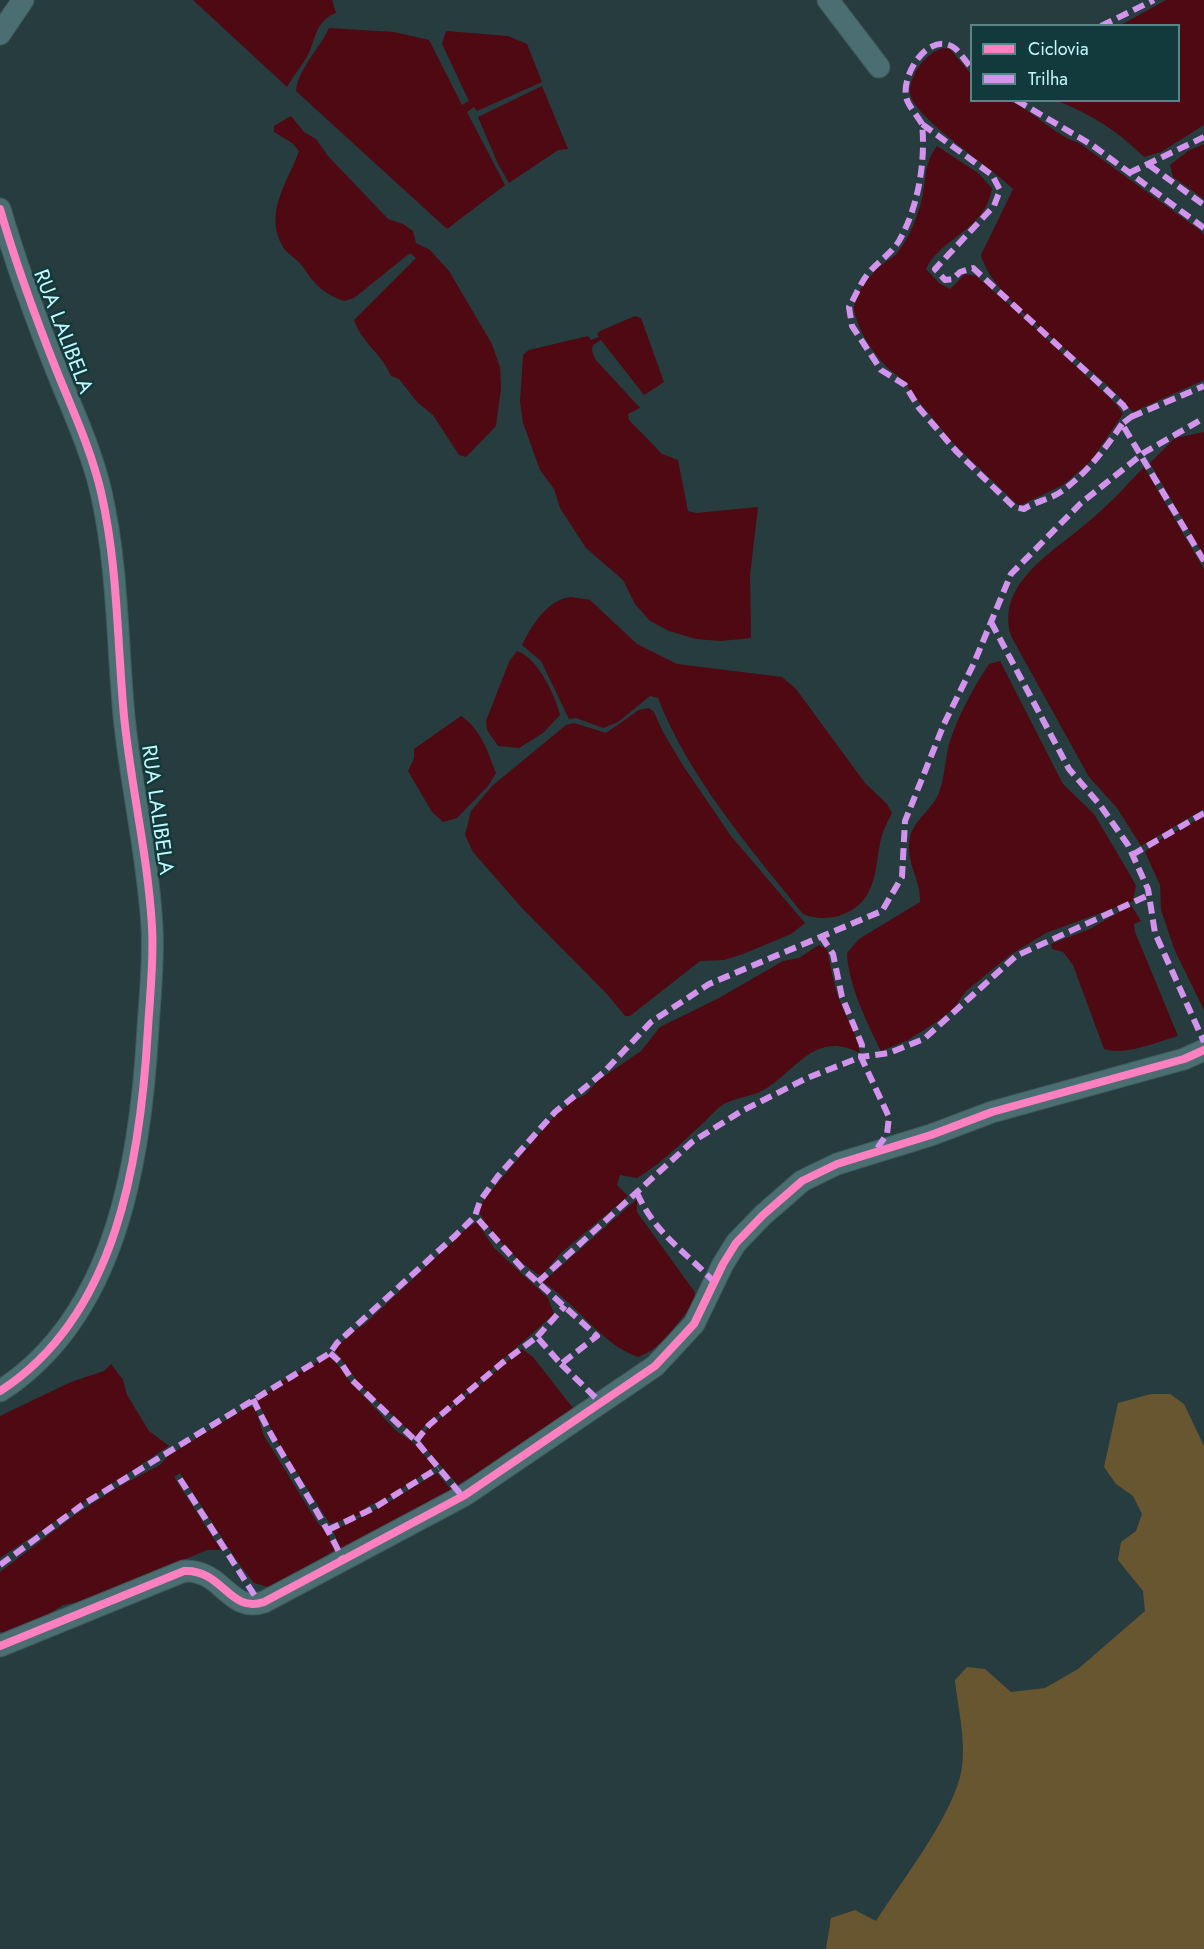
<!DOCTYPE html>
<html>
<head>
<meta charset="utf-8">
<style>
  body { margin:0 }
  #map { position:relative; width:1204px; height:1949px; overflow:hidden; background:#273c3e; font-family:Jost,sans-serif }
  canvas { display:block }
  .legend { position:absolute; left:970px; top:24px; width:210px; height:78px; box-sizing:border-box; background:#12393c; border:2px solid #598589; margin:0; padding:8px 10px; list-style:none; font-size:18px; color:#c3f8fc }
  .legend li { display:flex; align-items:center; gap:12px; height:30px }
  .legend b { width:30px; border:2px solid #598589 }
</style>
</head>
<body>
<div id="map">
<canvas width="1204" height="1949"></canvas>
<ul class="legend">
<li><b style="height:8px;background:#ff80c0"></b>Ciclovia</li>
<li><b style="height:8px;background:#d193ec"></b>Trilha</li>
</ul>
</div>
<script>
const context = document.querySelector('canvas').getContext('2d');
context.lineJoin = 'round';
function paint(path, color) { context.fillStyle = color; context.fill(path, 'evenodd'); }
function strokePath(path, color, width, dash) { context.strokeStyle = color; context.lineWidth = width; context.lineCap = dash ? 'butt' : 'round'; context.setLineDash(dash || []); context.stroke(path); }
function label(font, color, halo, rows, align = 'center') {
  context.font = font + ' Jost,sans-serif'; context.lineWidth = 5; context.setLineDash([]); context.textBaseline = 'middle'; context.strokeStyle = halo; context.fillStyle = color; for (const [text, x, y, turn = 0] of rows) {
    context.save(); context.translate(x, y); context.rotate((+turn || 0) * Math.PI / 180); context.textAlign = isNaN(turn) ? turn : align; if (halo) context.strokeText(text, 0, 0); context.fillText(text, 0, 0); context.restore();
  }
}
paint(new Path2D(`
  M1151 1394H1170L1184 1404 1204 1446V1949H826L831 1918 855 1910 876 1921C902 1880 947 1824 960 1777 968 1747 958 1710 955 1680L967 1667 985 1669 1011 1692 1045 1688 1078 1669 1145 1611 1143 1591 1118 1560 1121 1542 1136 1531 1142 1514 1133 1496 1116 1484 1104 1467 1118 1403Z`), '#675630');
paint(new Path2D(`
  M193 0H332L336 13C316 20 316 38 308 55 302 66 293 76 287 87Z
  M1166 0H1204V125L1161 152 1144 157C1118 131 1092 115 1058 101L1178 100V26L1121 25Z
  M329 28 394 32 429 40 462 105 469 101 442 44 446 31 508 36 527 44 542 82 477 111 474 107 467 112 505 185 447 229 296 91C298 69 320 48 329 28Z
  M943 48 950 49 971 74 972 100C982 100 995 98 1005 100 1030 106 1052 135 1079 143L1201 231 1204 235V380L1133 412C1098 366 995 307 981 255L1013 189C993 168 913 118 910 93 909 85 913 78 916 71 922 61 932 51 943 48Z
  M542 86 568 149 558 150 509 183 498 164 478 117Z
  M291 116 304 132 316 139 328 156 388 219 403 224 413 231 416 243 430 250 449 271 492 344 500 367 501 388 496 426 466 457 459 455 433 415 417 402 399 379 391 376C383 355 361 342 354 320L416 258 410 253 354 298 344 301C324 294 314 284 303 267 298 259 288 255 283 247 263 213 288 182 299 151L292 143 274 132V126Z
  M1204 144V199L1173 177 1170 165 1188 151Z
  M937 146 978 173 992 188C986 230 941 237 926 269L939 283 950 289 965 274 976 276 1027 320 1116 404 1123 414 1091 461 1063 485 1019 506 952 442 910 391C906 379 898 377 889 369 874 355 860 334 855 314 850 297 870 274 883 264 887 260 894 258 897 253 910 238 919 213 923 194 926 176 925 162 937 146Z
  M635 316 641 318 664 382 644 395 601 340 593 345 592 350 595 359 640 408 628 414 629 420 662 454 678 460 688 511 696 513 758 507 750 575 751 638 721 641 696 639 669 631 650 621 635 604 623 580 586 548 560 508 554 489 540 470 523 423 520 402 523 355 529 350 588 336 591 340 599 337 597 334 600 331Z
  M1204 432V556L1150 463 1175 438Z
  M1144 467 1204 569V809L1141 846 1117 808 1089 777 1011 636C995 583 1055 551 1088 522 1108 506 1126 486 1144 467Z
  M571 597 590 600 637 644 677 664 782 677 796 689 865 783 887 804 892 813C888 821 883 830 881 839 877 855 877 874 870 889 859 915 827 924 803 914 750 848 689 778 658 698L650 696 618 722 603 728 576 718 569 719 541 661 522 645C532 625 548 599 571 597Z
  M517 651C538 658 555 695 560 715L543 733 519 748 498 746 487 730 486 721 509 662Z
  M1000 661 1063 784 1094 814 1129 873 1136 886 1133 901 1046 933 1010 955 966 991 954 1008 938 1021 908 1040 881 1051C867 1023 848 984 847 953L859 939 920 902C921 882 909 867 909 848 908 824 927 815 937 797 945 783 945 754 951 738 960 712 974 687 989 664Z
  M649 708 654 712 663 732 684 767 731 836 805 923 791 934 743 954 724 960 700 961 630 1016H625L607 994 521 907 473 852 465 835 471 811 492 786 566 725 574 723 606 733 639 710Z
  M461 716C482 731 487 750 496 773L488 786 457 818 443 822 432 812 408 771 414 758V749Z
  M1204 816V1010L1175 951 1161 910 1160 885 1145 852 1154 843Z
  M1131 905 1141 921 1134 924 1135 932 1178 1036C1157 1042 1125 1056 1104 1049L1073 965 1063 952 1052 949 1051 944 1090 929Z
  M819 945 827 949C831 968 834 987 841 1004 848 1021 857 1034 860 1053 815 1030 798 1069 765 1089 752 1097 738 1097 726 1103 717 1107 709 1118 701 1125 680 1144 662 1163 637 1178L620 1175 617 1185 628 1196 561 1253 541 1276C521 1265 486 1230 478 1209L486 1197 555 1115 575 1099 585 1095 600 1079 641 1051 660 1027 719 998 783 961 799 958Z
  M637 1199V1212L694 1291 697 1301C676 1321 667 1346 638 1357 601 1344 577 1304 543 1282Z
  M477 1222 494 1248 548 1298 554 1314 445 1411 426 1424 416 1437 362 1387 334 1350 352 1332 365 1324 467 1228Z
  M522 1349 533 1357 576 1412 458 1485 426 1449 420 1438 428 1428Z
  M330 1355 349 1380 395 1430 415 1444 434 1467 388 1498 368 1506 359 1515 330 1524 277 1441 257 1400 281 1382Z
  M111 1364 123 1380 127 1395 149 1431 169 1446 0 1558V1416L71 1382 104 1371Z
  M247 1407H255L264 1436 317 1522 328 1534 335 1550 284 1582 268 1587 254 1583 237 1561 180 1473 174 1477 221 1550H207L88 1600 63 1605 33 1624 6 1635 0 1632V1572L76 1514 118 1487 160 1465 168 1456Z
  M437 1473 451 1490 342 1551 333 1531 384 1505Z`), '#4e0912');
const street = new Path2D(`
  M828 0 879 67
  M0 34 23 0
  M0 209C16 264 35 316 56 369 72 409 91 449 101 492 118 566 117 641 124 716 131 787 148 856 152 927 154 960 150 995 148 1028 141 1155 118 1316 0 1391
  M0 1646 184 1571C223 1569 229 1614 264 1602L465 1495 655 1366 694 1324 723 1264 736 1243 763 1215 802 1181 837 1164 931 1135 992 1112 1184 1059 1204 1050`);
strokePath(street, '#3f595b', 23);
strokePath(street, '#4a6e71', 21);
strokePath(new Path2D(`
  M1101 26 1154 0
  M1016 100 1092 145 1204 228
  M922 124C918 116 907 105 906 96 902 74 928 32 953 47 960 51 965 62 972 68
  M1149 165 1204 205
  M1129 173 1204 137
  M1131 417 1204 386
  M1122 424C1105 449 1088 472 1062 491 1052 499 1036 501 1024 509L1014 507 956 451 919 408 905 385 881 370 852 326 849 307C855 297 860 284 867 275 877 262 890 255 899 241 918 208 926 161 922 124L992 175 1000 190 994 206 935 269 945 280 953 279 960 272 973 268 1123 405 1131 417 1122 424 1204 561
  M991 622 1069 769 1100 805 1128 845 1148 889 1155 933 1204 1042
  M1132 855 1204 813
  M821 936 833 954 842 997 862 1045 861 1057 889 1053 924 1039 1016 956 1149 895
  M637 1193C656 1235 684 1250 714 1282
  M538 1282 692 1142 740 1112 807 1078 861 1057 889 1117 887 1134 874 1153
  M537 1337 565 1306
  M330 1353 341 1363 352 1380 416 1441 463 1497
  M561 1364 600 1402
  M253 1399C279 1455 316 1504 343 1560
  M416 1441 429 1425 502 1363 537 1337 561 1364 597 1336 523 1269 475 1216
  M180 1479 260 1604
  M328 1530 374 1508 438 1468
  M0 1565 82 1505 330 1353 337 1343 456 1235 475 1216 480 1201 498 1176 555 1112 604 1072 651 1022 709 984 882 911 902 877 905 821 944 724 974 663 1011 574 1081 503 1145 452 1204 418`), '#d193ec', 6, [12, 6]);
strokePath(new Path2D(`
  M0 209C16 264 35 316 56 369 72 409 91 449 101 492 118 566 117 641 124 716 131 787 148 856 152 927 154 960 150 995 148 1028 141 1155 118 1316 0 1391
  M0 1646 184 1571C223 1569 229 1614 264 1602L465 1495 655 1366 694 1324 723 1264 736 1243 763 1215 802 1181 837 1164 931 1135 992 1112 1184 1059 1204 1050`), '#ff80c0', 8);
label('21px', '#c3f8fc', '#12393c', [
  ["RUA LALIBELA",62,332,69],
  ["RUA LALIBELA",156,810,82]
]);
</script>
</body>
</html>
